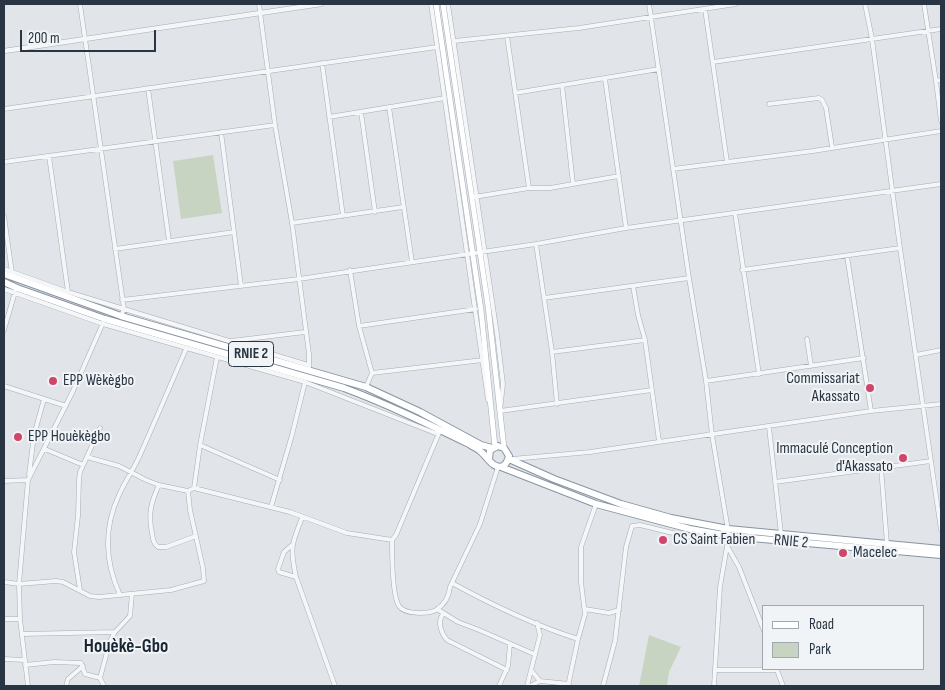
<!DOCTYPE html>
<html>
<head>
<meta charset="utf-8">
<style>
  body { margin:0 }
  #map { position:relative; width:945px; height:690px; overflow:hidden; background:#e1e5ea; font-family:"Sofia Sans Condensed",sans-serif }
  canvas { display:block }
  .frame { position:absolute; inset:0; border:5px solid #293542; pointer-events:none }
  .legend { position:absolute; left:762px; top:605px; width:162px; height:65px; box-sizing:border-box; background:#f1f4f7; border:1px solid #a1a8af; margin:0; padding:6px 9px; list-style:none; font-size:15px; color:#293542 }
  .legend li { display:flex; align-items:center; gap:10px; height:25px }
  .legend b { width:25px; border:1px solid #a1a8af }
  .scale { position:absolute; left:20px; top:30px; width:136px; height:22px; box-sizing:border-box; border:2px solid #293542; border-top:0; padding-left:6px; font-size:15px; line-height:18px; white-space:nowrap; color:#293542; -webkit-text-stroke:4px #f1f4f7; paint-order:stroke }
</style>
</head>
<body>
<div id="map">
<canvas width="945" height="690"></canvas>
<div class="frame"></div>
<ul class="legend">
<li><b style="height:6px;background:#fff"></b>Road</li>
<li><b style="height:14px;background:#c8d4c2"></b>Park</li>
</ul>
<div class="scale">200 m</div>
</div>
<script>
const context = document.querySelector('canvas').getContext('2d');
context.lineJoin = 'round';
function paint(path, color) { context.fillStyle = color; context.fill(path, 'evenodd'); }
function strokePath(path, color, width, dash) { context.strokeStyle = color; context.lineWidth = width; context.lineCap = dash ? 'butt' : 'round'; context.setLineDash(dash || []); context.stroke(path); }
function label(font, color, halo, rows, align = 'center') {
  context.font = font + ' "Sofia Sans Condensed",sans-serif'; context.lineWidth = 4; context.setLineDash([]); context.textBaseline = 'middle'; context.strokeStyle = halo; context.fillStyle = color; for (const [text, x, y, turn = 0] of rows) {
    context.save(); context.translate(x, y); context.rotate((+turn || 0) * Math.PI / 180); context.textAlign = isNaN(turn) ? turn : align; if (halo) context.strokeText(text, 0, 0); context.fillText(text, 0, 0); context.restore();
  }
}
paint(new Path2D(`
  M213 155 222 213 181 219 173 161Z
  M649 635 681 647 669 672 667 686H639Z`), '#c8d4c2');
const minor = new Path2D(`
  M80 4 124 309 121 316
  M259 4 275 125 292 223 309 354V367
  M431 4 488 400
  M448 4 497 334 503 384 500 411 652 390
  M865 4 872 39 900 248 941 530
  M924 4 936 81
  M705 9 727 162
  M507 36 529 188
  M454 41 579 28 736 4
  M713 62 941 29
  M322 63 343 216
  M605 79 626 228
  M941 80 936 81 941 121
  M562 85 573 184
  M148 88 169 241
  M515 93 659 69
  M769 104 819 98 822 100 826 108 832 147
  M389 107 412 262
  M4 109 437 47
  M361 112 375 212
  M329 117 445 98
  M221 132 241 286
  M49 156 68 292
  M4 162 275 125
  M673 169 813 151 941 131
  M474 197 529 188H550L619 176
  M735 213 759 374
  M4 216 12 273
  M292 223 403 207
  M536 244 552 352 557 404
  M115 249 234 232
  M847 256 871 411
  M4 269 68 292 308 365V368
  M350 270 359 326 372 373 366 387
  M742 270 900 248
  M633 286 638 315 645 340 659 441
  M4 289 103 324 305 382 435 433 443 431
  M544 298 689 278
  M122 300 299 279 536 244 626 228 941 184
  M359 326 476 309
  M4 330 15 292
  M807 339 811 366
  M231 341 305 332
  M552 352 645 340
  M916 355 941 350
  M372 373 483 360
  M706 381 864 358
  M4 386 66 406
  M769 427 781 534
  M439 433 396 535 392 540C392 554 392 596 399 606 405 615 428 614 436 610 444 605 449 597 450 587L480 524 498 467
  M200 445 280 480
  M45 449 83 465
  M87 457 119 466 146 480 159 485 188 491 194 488 290 512 347 533 392 540
  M512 459 590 452 871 411 941 404
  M881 467 887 544
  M29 475 34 435 44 399
  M4 481 28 480
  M775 482 931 461
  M159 485C151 502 148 514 152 533 153 539 153 543 158 547H166L196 536
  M194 488 200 445 217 357
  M271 507 292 435 305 382
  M302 518C291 545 290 549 296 577L335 686
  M292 545 284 552 278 569 279 572 296 577
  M727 546 739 567 764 631
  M4 582 19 584 56 581 63 582 90 596 99 597 171 590 204 581 203 568 190 510 188 491
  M452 583C492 605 534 625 578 639
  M80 590 74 552 78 516 79 480 80 472 100 428
  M120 595C105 562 103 529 119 495 125 481 134 469 140 455 156 419 171 384 186 349
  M437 609 458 622 479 630 534 654
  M585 609 609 613 619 610
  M443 614C437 622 441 633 447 640L507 670
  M4 619H20
  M22 634 115 632
  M4 659 24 660
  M25 665 54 662 81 663 85 674 100 678
  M531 670 540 681
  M715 670H777
  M777 670 783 686
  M28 686 20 619 19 584 28 480 73 391 103 323
  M66 686 68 679 83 666
  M104 686 100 678 110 641 115 632 130 616 132 594
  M499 686 508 666 510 644
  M527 686 540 635 537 623
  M530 686 540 681 569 684
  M568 686 578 639 585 614 581 582V547L596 504
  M603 686 615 641 626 547 632 526 640 525 685 536 727 542 729 536 712 435 706 381 689 278 649 4
  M714 686 720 587 727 546`);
const tertiary = new Path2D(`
  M4 51 321 4`);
const secondary = new Path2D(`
  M436 4 481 310 495 447
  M443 4 488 306 504 448`);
const trunk = new Path2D(`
  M4 274 121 316 366 387 420 412 481 445 492 448
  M4 282 17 288 105 319 344 388C387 404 428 424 469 444 473 447 477 448 480 451 487 456 493 470 503 466 507 464 508 460 509 456L504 448 498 446 490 450 489 459
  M509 459 554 479 621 504 671 518 728 529 941 549
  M501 467 596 504 690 529 729 536 941 555`);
strokePath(minor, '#a6adb4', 5);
strokePath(tertiary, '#a6adb4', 5.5);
strokePath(secondary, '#a6adb4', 6);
strokePath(trunk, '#8894a1', 8);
strokePath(minor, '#f4f6f8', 4);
strokePath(tertiary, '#f4f6f8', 4.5);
strokePath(secondary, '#fff', 5);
strokePath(trunk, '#fff', 6);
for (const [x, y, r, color] of [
  [53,381,5,"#d04569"],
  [870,388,5,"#d04569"],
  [18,437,5,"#d04569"],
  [903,458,5,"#d04569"],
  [663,540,5,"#d04569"],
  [843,553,5,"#d04569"]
]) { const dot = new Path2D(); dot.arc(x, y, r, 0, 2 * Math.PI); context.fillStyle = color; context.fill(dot); strokePath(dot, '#f1f4f7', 2); }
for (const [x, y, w] of [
  [251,354,45]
]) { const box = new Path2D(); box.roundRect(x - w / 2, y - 12.5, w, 25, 4); context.fillStyle = '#f1f4f7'; context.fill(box); strokePath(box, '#293542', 1); }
label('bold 15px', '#293542', null, [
  ["RNIE 2",251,354]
]);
label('16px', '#293542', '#f1f4f7', [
  ["Commissariat",860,379,"right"],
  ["Akassato",860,397,"right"],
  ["EPP Wèkègbo",63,381],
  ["EPP Houèkègbo",28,437],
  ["Immaculé Conception",893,449,"right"],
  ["d'Akassato",893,467,"right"],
  ["CS Saint Fabien",673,540],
  ["Macelec",853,553]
], 'left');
label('16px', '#293542', '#f1f4f7', [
  ["RNIE 2",791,542,5]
]);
label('bold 19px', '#1b2633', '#f1f4f7', [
  ["Houèkè-Gbo",126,647]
]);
</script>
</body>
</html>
